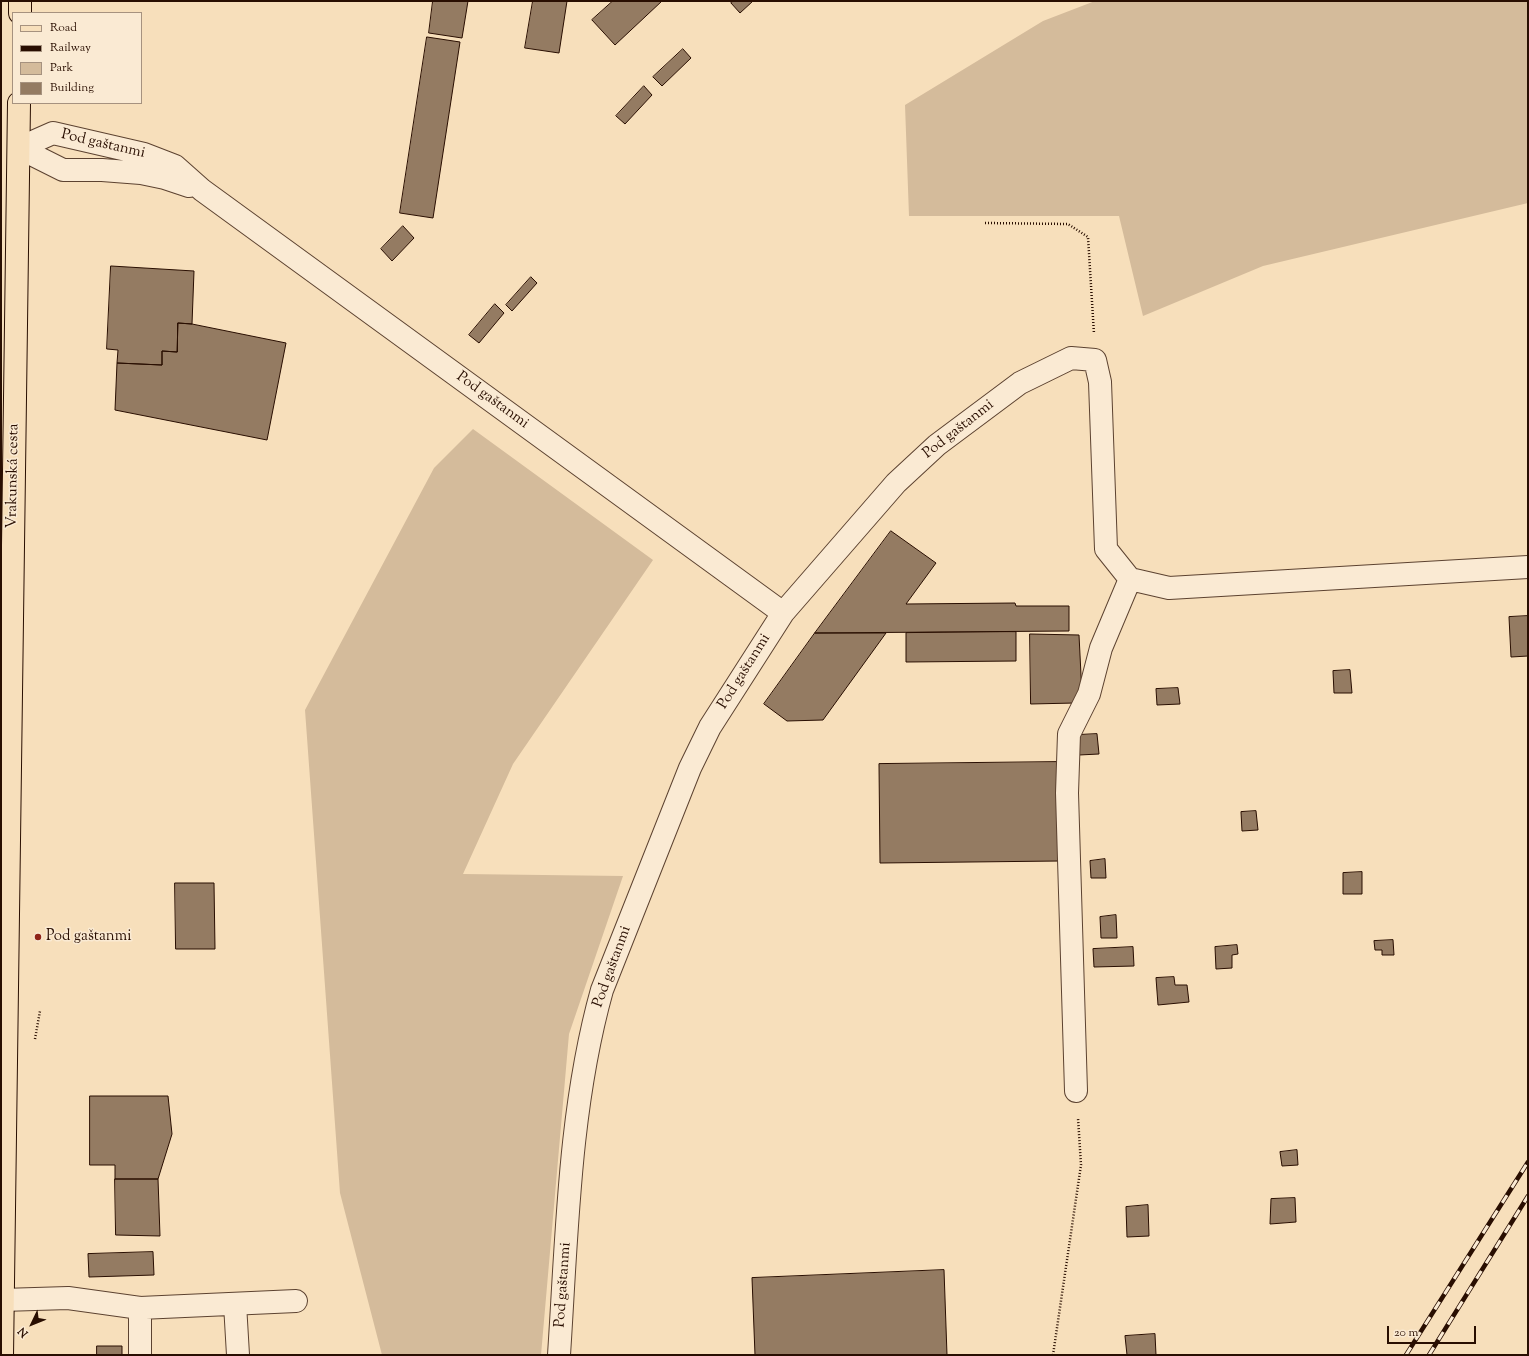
<!DOCTYPE html>
<html>
<head>
<meta charset="utf-8">
<style>
  body { margin:0 }
  #map { position:relative; width:1529px; height:1356px; overflow:hidden; background:#f7dfbb; font-family:"Sorts Mill Goudy",serif }
  canvas { display:block }
  .frame { position:absolute; inset:0; border:2px solid #290e01; pointer-events:none }
  .legend { position:absolute; left:12px; top:12px; width:130px; height:92px; box-sizing:border-box; background:#faead3; border:1px solid #a6927f; margin:0; padding:5px 7px; list-style:none; font-size:12px; color:#290e01 }
  .legend li { display:flex; align-items:center; gap:8px; height:20px }
  .legend b { width:20px; border:1px solid #a6927f }
  .north { position:absolute; left:12px; top:1304px; width:40px; height:40px; -webkit-text-stroke:3px #faead3; paint-order:stroke; rotate:227deg; font-size:11px; font-weight:700; line-height:16px; text-align:center; color:#290e01 }
  .north::after { content:''; display:block; margin:auto; width:14px; height:18px; background:#290e01; clip-path:polygon(50% 0,100% 100%,50% 72%,0 100%) }
  .scale { position:absolute; left:1387px; top:1326px; width:89px; height:18px; box-sizing:border-box; border:2px solid #290e01; border-top:0; padding-left:5px; font-size:12px; line-height:14px; white-space:nowrap; color:#290e01; -webkit-text-stroke:3px #faead3; paint-order:stroke }
</style>
</head>
<body>
<div id="map">
<canvas width="1529" height="1356"></canvas>
<div class="frame"></div>
<ul class="legend">
<li><b style="height:5px;background:#f7dfbb"></b>Road</li>
<li><b style="height:5px;background:#290e01"></b>Railway</li>
<li><b style="height:11px;background:#d4bb9b"></b>Park</li>
<li><b style="height:11px;background:#947b62"></b>Building</li>
</ul>
<div class="north">N</div>
<div class="scale">20 m</div>
</div>
<script>
const context = document.querySelector('canvas').getContext('2d');
context.lineJoin = 'round';
function paint(path, color) { context.fillStyle = color; context.fill(path, 'evenodd'); }
function strokePath(path, color, width, dash) { context.strokeStyle = color; context.lineWidth = width; context.lineCap = dash ? 'butt' : 'round'; context.setLineDash(dash || []); context.stroke(path); }
function label(font, color, halo, rows, align = 'center') {
  context.font = font + ' "Sorts Mill Goudy",serif'; context.lineWidth = 3; context.setLineDash([]); context.textBaseline = 'middle'; context.strokeStyle = halo; context.fillStyle = color; for (const [text, x, y, turn = 0] of rows) {
    context.save(); context.translate(x, y); context.rotate((+turn || 0) * Math.PI / 180); context.textAlign = isNaN(turn) ? turn : align; if (halo) context.strokeText(text, 0, 0); context.fillText(text, 0, 0); context.restore();
  }
}
paint(new Path2D(`
  M1095 1H1528V203L1263 266 1143 316 1119 216H909L905 105 1043 21Z
  M473 429 653 560 513 764 463 874 623 876 569 1034 541 1355H382L340 1193 305 710 434 468Z`), '#d4bb9b');
const building = new Path2D(`
  M433 1H468L462 38 429 33Z
  M533 1H567L559 53 525 48Z
  M613 1H662L615 45 592 20Z
  M734 1H753L740 13 731 3Z
  M427 37 460 42 433 218 400 213Z
  M683 49 691 58 662 86 653 77Z
  M644 86 652 95 625 124 616 116Z
  M403 226 414 238 392 261 381 249Z
  M111 266 194 271 192 324 178 323 177 352 162 351V365L117 363 118 350 107 349Z
  M531 277 537 283 512 311 506 305Z
  M495 304 504 313 479 343 469 335Z
  M178 323 192 324 286 343 267 440 115 410 117 363 162 365V351L177 352Z
  M891 531 936 563 906 604 1015 603 1016 606H1069V631L815 633Z
  M1528 616V656L1511 657 1509 617Z
  M1016 632V661L906 662V633Z
  M815 633H886L823 720 787 721 764 704Z
  M1030 634 1079 635 1082 695 1075 703 1031 704Z
  M1350 670 1352 693H1334L1333 671Z
  M1178 688 1180 704 1157 705 1156 689Z
  M1097 734 1099 754 1079 755 1078 735Z
  M1058 762 1059 861 880 863 879 764Z
  M1256 811 1258 830 1242 831 1241 812Z
  M1105 859 1106 878H1091L1090 861Z
  M1362 872V894H1343V873Z
  M175 883H214L215 949H176Z
  M1116 915 1117 938H1101L1100 917Z
  M1393 940 1394 955H1382V950H1375L1374 941Z
  M1237 945 1238 954 1232 955V968L1216 969 1215 947Z
  M1133 947 1134 966 1094 967 1093 949Z
  M1174 977 1175 985H1187L1189 1002 1158 1005 1156 978Z
  M90 1096H168L172 1134 158 1179H115V1165H90Z
  M1297 1150 1298 1165 1282 1166 1280 1152Z
  M115 1179H158L160 1236 116 1235Z
  M1295 1198 1296 1222 1270 1224 1271 1199Z
  M1148 1205 1149 1236 1127 1237 1126 1207Z
  M153 1252 154 1275 89 1277 88 1254Z
  M944 1270 947 1355H755L752 1278Z
  M1155 1334 1156 1355H1127L1125 1336Z
  M97 1346H122V1355H97Z`);
paint(building, '#947b62');
strokePath(building, '#290e01', 1);
const minor = new Path2D(`
  M19 148 53 133 144 154 175 166 202 190 783 613 710 727 690 768 602 990C569 1108 567 1234 559 1355
  M19 148 63 170H102L141 173 165 178 189 186
  M783 613 896 483 937 445 1020 383 1071 358 1095 360 1100 382 1106 549 1130 579 1169 588 1528 567
  M1076 1091 1067 793 1069 734 1089 694 1101 648 1130 579
  M2 1300 68 1298 140 1308V1355
  M235 1304 238 1355
  M140 1308 296 1301`);
const major = new Path2D(`
  M20 13V1
  M2 1355 19 103`);
strokePath(minor, '#5c4230', 24);
strokePath(major, '#290e01', 24);
strokePath(new Path2D(`
  M985 223 1068 224 1088 237 1094 334
  M35 1039 40 1011
  M1053 1355 1081 1165 1078 1118`), '#290e01', 2.5, [1, 2]);
strokePath(minor, '#faead3', 22);
strokePath(major, '#f7dfbb', 22);
const rail = new Path2D(`
  M1406 1355 1528 1162
  M1429 1355 1528 1196`);
strokePath(rail, '#290e01', 4.5);
strokePath(rail, '#faead3', 3, [9]);
for (const [x, y, r, color] of [
  [38,937,4,"#8f2418"]
]) { const dot = new Path2D(); dot.arc(x, y, r, 0, 2 * Math.PI); context.fillStyle = color; context.fill(dot); strokePath(dot, '#faead3', 1.5); }
label('15px', '#290e01', '#faead3', [
  ["Pod gaštanmi",103,145,13],
  ["Pod gaštanmi",492,401,36],
  ["Pod gaštanmi",959,430,-38],
  ["Vrakunská cesta",14,476,-89],
  ["Pod gaštanmi",745,672,-58],
  ["Pod gaštanmi",613,967,-70],
  ["Pod gaštanmi",564,1285,-86]
]);
label('15px', '#290e01', '#faead3', [
  ["Pod gaštanmi",46,937]
], 'left');
</script>
</body>
</html>
